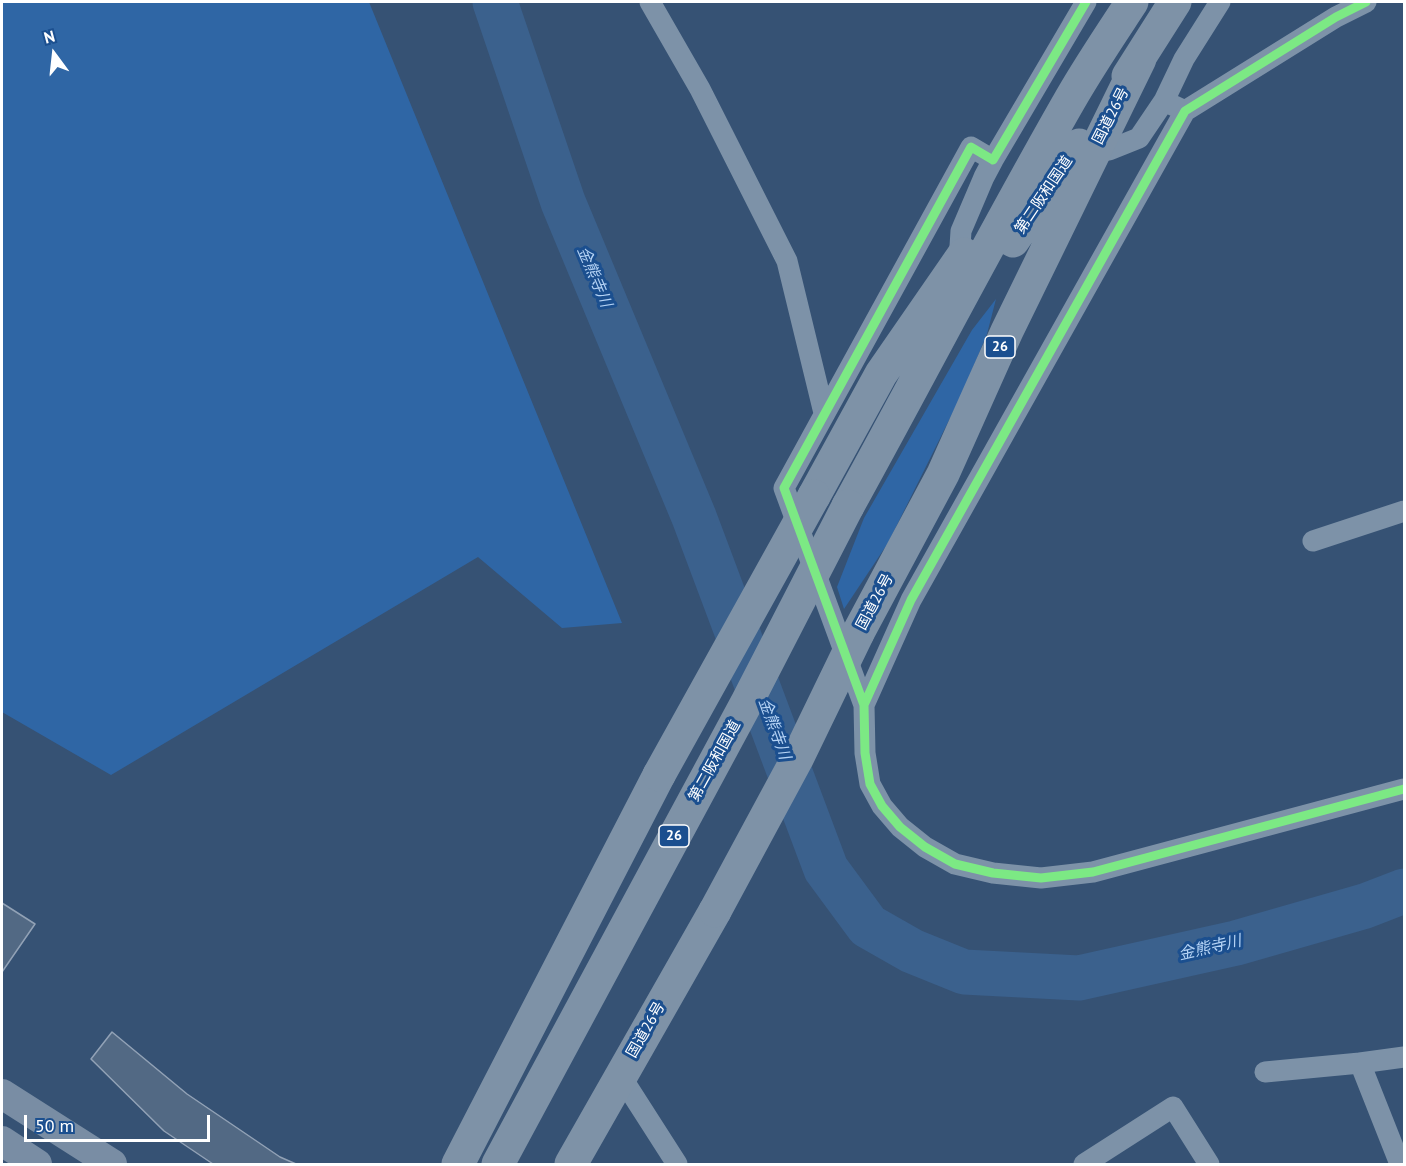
<!DOCTYPE html>
<html>
<head>
<meta charset="utf-8">
<style>
  body { margin:0 }
  #map { position:relative; width:1406px; height:1166px; overflow:hidden; background:#365274; font-family:"PT Sans",sans-serif }
  canvas { display:block }
  .frame { position:absolute; inset:0; border:3px solid #fff; pointer-events:none }
  .north { position:absolute; left:24px; top:24px; width:60px; height:60px; -webkit-text-stroke:4px #1b4f8f; paint-order:stroke; rotate:345deg; font-size:16px; font-weight:700; line-height:24px; text-align:center; color:#fff }
  .north::after { content:''; display:block; margin:auto; width:21px; height:27px; background:#fff; clip-path:polygon(50% 0,100% 100%,50% 72%,0 100%) }
  .scale { position:absolute; left:24px; top:1115px; width:186px; height:27px; box-sizing:border-box; border:3px solid #fff; border-top:0; padding-left:8px; font-size:18px; line-height:21px; white-space:nowrap; color:#fff; -webkit-text-stroke:4px #1b4f8f; paint-order:stroke }
</style>
</head>
<body>
<div id="map">
<canvas width="1406" height="1166"></canvas>
<div class="frame"></div>
<div class="north">N</div>
<div class="scale">50 m</div>
</div>
<script>
const context = document.querySelector('canvas').getContext('2d');
context.lineJoin = 'round';
function paint(path, color) { context.fillStyle = color; context.fill(path, 'evenodd'); }
function strokePath(path, color, width, dash) { context.strokeStyle = color; context.lineWidth = width; context.lineCap = dash ? 'butt' : 'round'; context.setLineDash(dash || []); context.stroke(path); }
function label(font, color, halo, rows, align = 'center') {
  context.font = font + ' "PT Sans","Noto Sans JP",sans-serif'; context.lineWidth = 6; context.setLineDash([]); context.textBaseline = 'middle'; context.strokeStyle = halo; context.fillStyle = color; for (const [text, x, y, turn = 0] of rows) {
    context.save(); context.translate(x, y); context.rotate((+turn || 0) * Math.PI / 180); context.textAlign = isNaN(turn) ? turn : align; if (halo) context.strokeText(text, 0, 0); context.fillText(text, 0, 0); context.restore();
  }
}
paint(new Path2D(`
  M2 2H369L622 623 562 628 478 557 111 775 2 712Z
  M996 299 987 334 962 394 888 543 844 609 837 587 864 518 972 330Z`), '#2f66a5');
strokePath(new Path2D(`
  M495 2 563 202 694 517 826 869 868 926 912 951 964 972 1079 978 1236 943 1365 906 1404 891`), '#3b618d', 45);
const building = new Path2D(`
  M2 903 35 924 2 972Z
  M112 1032 187 1094 280 1157 296 1164H213L164 1131 91 1059Z`);
paint(building, '#526984');
strokePath(building, '#92a2b6', 1.5);
strokePath(new Path2D(`
  M650 2 700 89 787 261 824 413
  M1086 2 993 160 971 147 784 488 864 705 865 753 870 784 882 806 900 827 925 847 955 864 993 873 1041 878 1093 872 1404 789
  M1164 101 1184 59 1220 2
  M1093 153 1109 150 1139 138 1164 101 1185 111
  M959 262 961 231 984 177 993 160
  M1313 541 1404 511
  M864 705 911 600 1185 111 1336 17 1366 2
  M1265 1072 1360 1063
  M620 1075 677 1164
  M1084 1164 1173 1107 1209 1164
  M1400 1164 1360 1063 1404 1057`), '#7d92a8', 21);
strokePath(new Path2D(`
  M2 1094 112 1164
  M2 1141 37 1164`), '#798da4', 30);
strokePath(new Path2D(`
  M1128 76 1175 2
  M1013 241 1079 145
  M814 496 881 374 964 254
  M848 506C923 370 994 232 1071 98 1090 65 1111 34 1132 2
  M858 633 943 474 1007 331 1140 59
  M458 1164 659 775
  M571 1164 715 911`), '#7e92a7', 33);
strokePath(new Path2D(`
  M659 775 814 496
  M715 911 797 759 858 633
  M498 1164 747 702 848 506`), '#7e92a7', 33);
strokePath(new Path2D(`
  M1086 2 993 160 971 147 784 488 864 705 865 753 870 784 882 806 900 827 925 847 955 864 993 873 1041 878 1093 872 1404 789
  M864 705 911 600 1185 111 1336 17 1366 2`), '#7ce984', 9);
for (const [x, y, w] of [
  [1000,347,30],
  [674,836,30]
]) { const box = new Path2D(); box.roundRect(x - w / 2, y - 11, w, 22, 4.5); context.fillStyle = '#1b4f8f'; context.fill(box); strokePath(box, '#fff', 1.5); }
label('bold 14px', '#fff', null, [
  ["26",1000,347],
  ["26",674,836]
]);
label('15px', '#fff', '#1b4f8f', [
  ["国道26号",1111,116,-63],
  ["第二阪和国道",1044,195,-56],
  ["国道26号",875,602,-62],
  ["第二阪和国道",715,761,-61],
  ["国道26号",646,1030,-60]
]);
label('italic 16px', '#b5d3f5', '#1b4f8f', [
  ["金熊寺川",594,277,67],
  ["金熊寺川",774,729,70],
  ["金熊寺川",1210,948,-13]
]);
</script>
</body>
</html>
